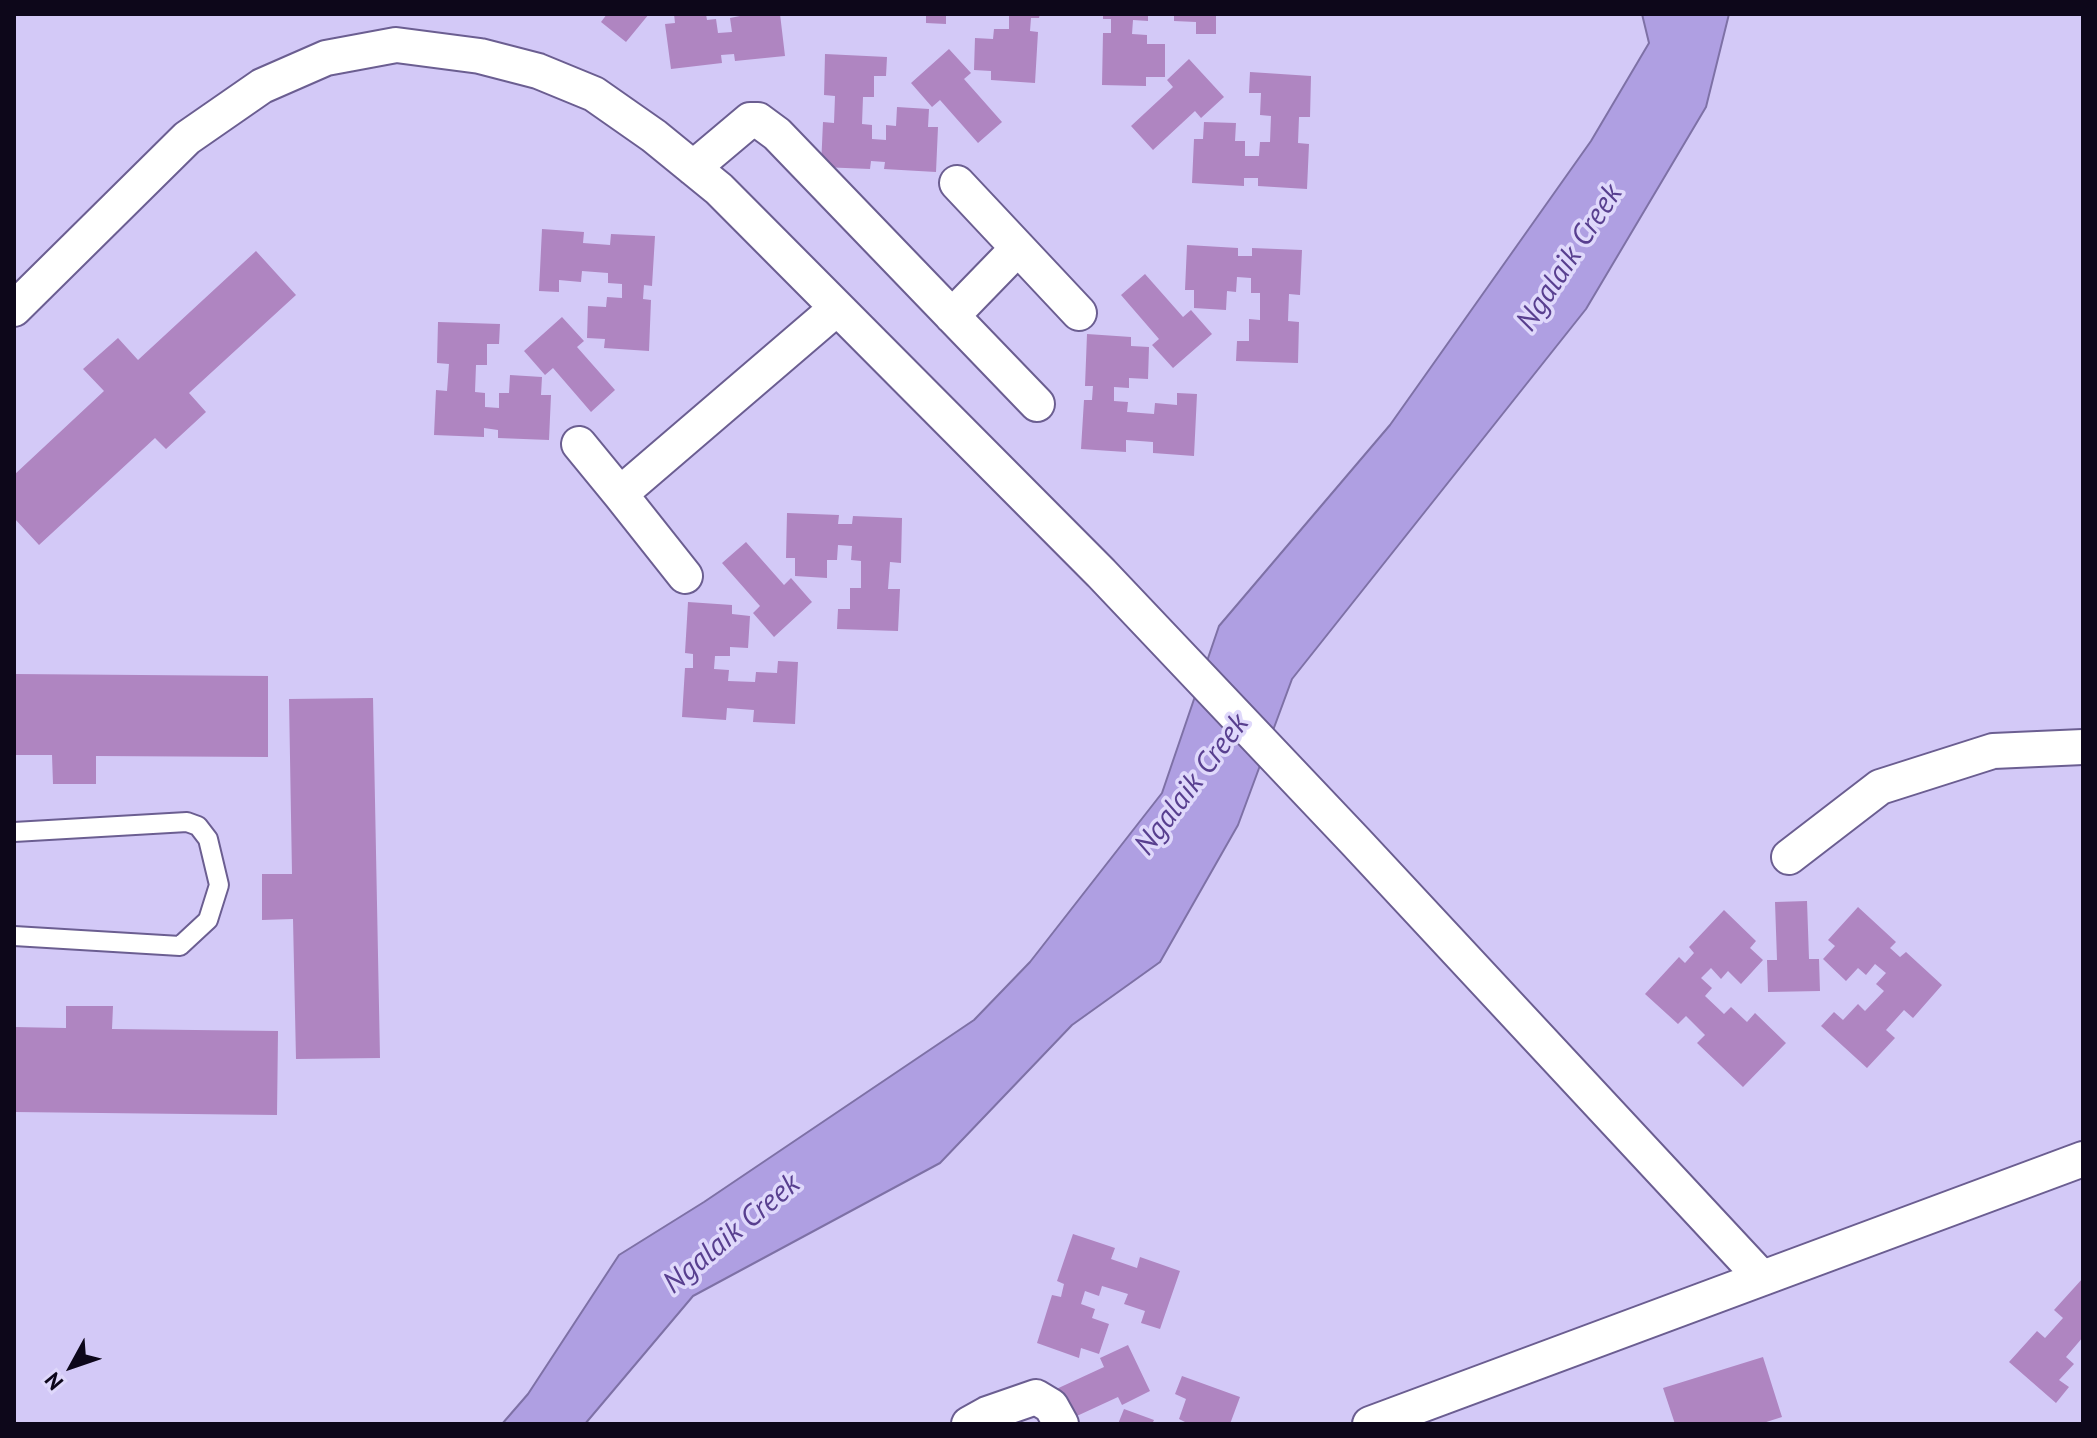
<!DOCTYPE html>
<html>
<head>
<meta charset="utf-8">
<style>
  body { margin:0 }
  #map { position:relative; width:2097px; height:1438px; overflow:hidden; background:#d3c9f7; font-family:"PT Sans",sans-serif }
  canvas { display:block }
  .frame { position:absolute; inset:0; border:16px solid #0d071a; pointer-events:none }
  .north { position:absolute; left:32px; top:1326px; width:80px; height:80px; -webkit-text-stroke:6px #dfd8fb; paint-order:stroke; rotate:230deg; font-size:22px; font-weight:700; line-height:32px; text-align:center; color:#0d071a }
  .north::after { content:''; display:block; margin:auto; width:28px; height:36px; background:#0d071a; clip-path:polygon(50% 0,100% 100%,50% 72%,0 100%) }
</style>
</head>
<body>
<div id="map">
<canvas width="2097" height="1438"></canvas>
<div class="frame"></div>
<div class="north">N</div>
</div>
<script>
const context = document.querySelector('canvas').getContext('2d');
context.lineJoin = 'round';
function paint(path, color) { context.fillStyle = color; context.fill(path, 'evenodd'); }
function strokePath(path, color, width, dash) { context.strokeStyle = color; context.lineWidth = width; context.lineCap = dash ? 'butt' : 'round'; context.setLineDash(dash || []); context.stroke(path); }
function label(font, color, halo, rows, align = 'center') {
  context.font = font + ' "PT Sans",sans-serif'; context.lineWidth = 7; context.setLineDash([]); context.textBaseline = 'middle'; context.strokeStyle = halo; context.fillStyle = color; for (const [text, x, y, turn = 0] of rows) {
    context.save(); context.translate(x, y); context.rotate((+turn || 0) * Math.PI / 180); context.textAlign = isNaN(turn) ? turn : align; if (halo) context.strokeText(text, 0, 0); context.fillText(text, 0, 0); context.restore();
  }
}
const water = new Path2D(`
  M1642 14H1729L1706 107 1586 309 1292 679 1238 825 1160 962 1072 1025 940 1163 693 1296 585 1424H502L528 1394 619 1255 704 1202 974 1020 1030 962 1162 793 1219 626 1390 425 1591 141 1649 43Z`);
paint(water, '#af9fe2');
strokePath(water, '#7e71a6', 2);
paint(new Path2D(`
  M607 14H649L626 42 601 22Z
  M674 14H706L707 20 716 19 718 33 732 32 730 18 740 16V14H780L785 56 735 61 734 54 721 55 722 63 671 69 665 24 675 23Z
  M926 14H946V24L926 23Z
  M1009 14H1040L1039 18H1031L1030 31 1038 32 1035 83 991 80V71L974 70 975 38 993 39 994 29H1009Z
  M1103 14H1148V21L1133 20 1132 34 1147 35V44H1165V77H1146V86L1102 85 1103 33H1111V19H1103Z
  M1174 14H1216V34H1196V22L1174 21Z
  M949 49 971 73 964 79 1002 122 978 143 940 100 932 107 911 83Z
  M825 54 887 57 886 76H874V97H863L862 124 872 125V139L886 140V125L896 126 897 107 929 109 928 127H938L936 172 884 169 885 162 871 161 870 169 821 167 823 122 834 123 835 96 824 95Z
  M1189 59 1224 97 1201 118 1195 111 1153 150 1131 126 1173 87 1167 80Z
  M1250 72 1311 76 1310 117H1299L1298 143 1309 144 1307 189 1258 186V178H1244V186L1192 183 1194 139H1203L1204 122 1236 123 1235 141H1245V156H1259L1260 142H1270L1271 116 1260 115 1261 93H1249Z
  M542 229 584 232 583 243 610 245 611 234 655 236 652 286 644 285 643 299 651 300 649 351 604 348 605 339 587 338 588 306 606 307 607 297 622 298V284L608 283V273L582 271 581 282 559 280V292L539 291Z
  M1187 245 1238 248V256H1252V248L1302 250 1300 295 1289 294 1288 321 1299 322 1298 363 1236 361 1237 341H1249V319L1260 320V293H1251V278L1237 277 1236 292 1227 291 1226 310 1194 308V290H1185Z
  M256 251 296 295 189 393 206 412 166 449 155 438 39 545 14 518V475L104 391 83 369 118 338 138 360Z
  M1145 274 1183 317 1191 310 1212 334 1173 368 1152 345 1159 339 1121 295Z
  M562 317 584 341 577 347 615 390 591 412 553 368 545 375 524 351Z
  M438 322 500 324 499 344H487V365H476L475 392 485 393V407L499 408V393H509L510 375 542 377 541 395H551L549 440 498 438V430L484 428V437L434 435 436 390 447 391 449 364 437 363Z
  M1087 334 1131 337V346L1149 347 1148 379 1129 378V388L1114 387V401L1128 402 1127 412 1154 414 1155 403 1177 405V393L1197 394 1194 456 1153 453V442L1126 440V452L1081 449 1084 400H1092L1093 386H1085Z
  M787 513 839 515 838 524H852L853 516 902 518 901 563 890 562 888 589H900L898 631 837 629 838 609H850V588H861V561L851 560 852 546 838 545 837 560H827V578L795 576V558H786Z
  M746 542 784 585 791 578 812 602 774 637 753 613 760 606 722 563Z
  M688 602 732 605V614L750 616 748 648 730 647V656H715L714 669 729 670 728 681 755 682 756 672 777 673 778 661 798 662 795 724 753 722 754 710 727 708 726 720 682 717 685 668H693V654L685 653Z
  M14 674 268 676V757L96 756V784H53L52 755H14Z
  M373 698 380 1058 296 1059 293 919 262 920V874H292L289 699Z
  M1807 901 1809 959H1819L1820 991 1768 992 1767 960H1777L1775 902Z
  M1858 907 1896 942 1890 948 1900 957 1906 952 1942 985 1913 1018 1904 1010 1886 1030 1895 1038 1867 1068 1821 1026 1834 1012 1843 1020 1858 1004 1865 1011 1884 991 1876 984 1886 973 1875 964 1866 975 1858 968 1846 981 1823 959 1835 946 1828 940Z
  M1724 910 1756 941 1750 948 1763 960 1741 984 1728 971 1721 979 1711 968 1701 978 1712 988 1705 996 1724 1014 1731 1007 1747 1022 1755 1013 1786 1043 1743 1087 1697 1043 1705 1035 1686 1016 1678 1024 1645 994 1679 957 1685 963 1694 953 1689 947Z
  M66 1006H113L112 1029 278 1031 277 1115 14 1112V1027L66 1028Z
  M1073 1234 1115 1248 1111 1259 1137 1268 1140 1257 1180 1271 1160 1329 1141 1323 1145 1311 1124 1304 1128 1294 1102 1286 1099 1296 1085 1291 1081 1304 1095 1309 1092 1318 1109 1324 1099 1354 1081 1348 1079 1358 1037 1343 1052 1295 1061 1297 1064 1284 1057 1281Z
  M2083 1278V1337L2066 1357 2074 1364 2059 1380 2069 1387 2056 1403 2009 1362 2037 1331 2045 1338 2063 1318 2054 1310Z
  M1128 1345 1150 1391 1122 1405 1118 1397 1066 1421 1052 1391 1104 1367 1100 1358Z
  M1763 1357 1782 1417 1760 1424H1675L1663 1388Z
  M1182 1376 1240 1397 1230 1424H1189L1179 1419 1186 1399 1175 1394Z
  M1124 1409 1154 1420 1152 1424H1118Z`), '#af85c1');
const lane = new Path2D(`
  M14 832 187 822 198 826 208 839 219 885 208 920 180 946 14 936`);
const street = new Path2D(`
  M693 168 750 120H758L777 134 1037 404
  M957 183 1018 248
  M14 309 187 138 262 86 326 58 396 45 480 56 538 71 594 94 654 136 719 189 1101 573 1356 842 1762 1278
  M952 316 1018 248 1079 313
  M579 444 620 494
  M685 576 620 494 837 308
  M1789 857 1880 787 1993 751 2083 747
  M969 1424 987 1414 1036 1397 1051 1406 1061 1424
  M1370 1424 2083 1159`);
strokePath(lane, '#6b5e91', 22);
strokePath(street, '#6b5e91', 38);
strokePath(lane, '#fff', 18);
strokePath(street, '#fff', 34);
label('italic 30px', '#583f8f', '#dfd8fb', [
  ["Ngalaik Creek",1570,258,-57],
  ["Ngalaik Creek",1192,785,-53],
  ["Ngalaik Creek",732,1234,-40]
]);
</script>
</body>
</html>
